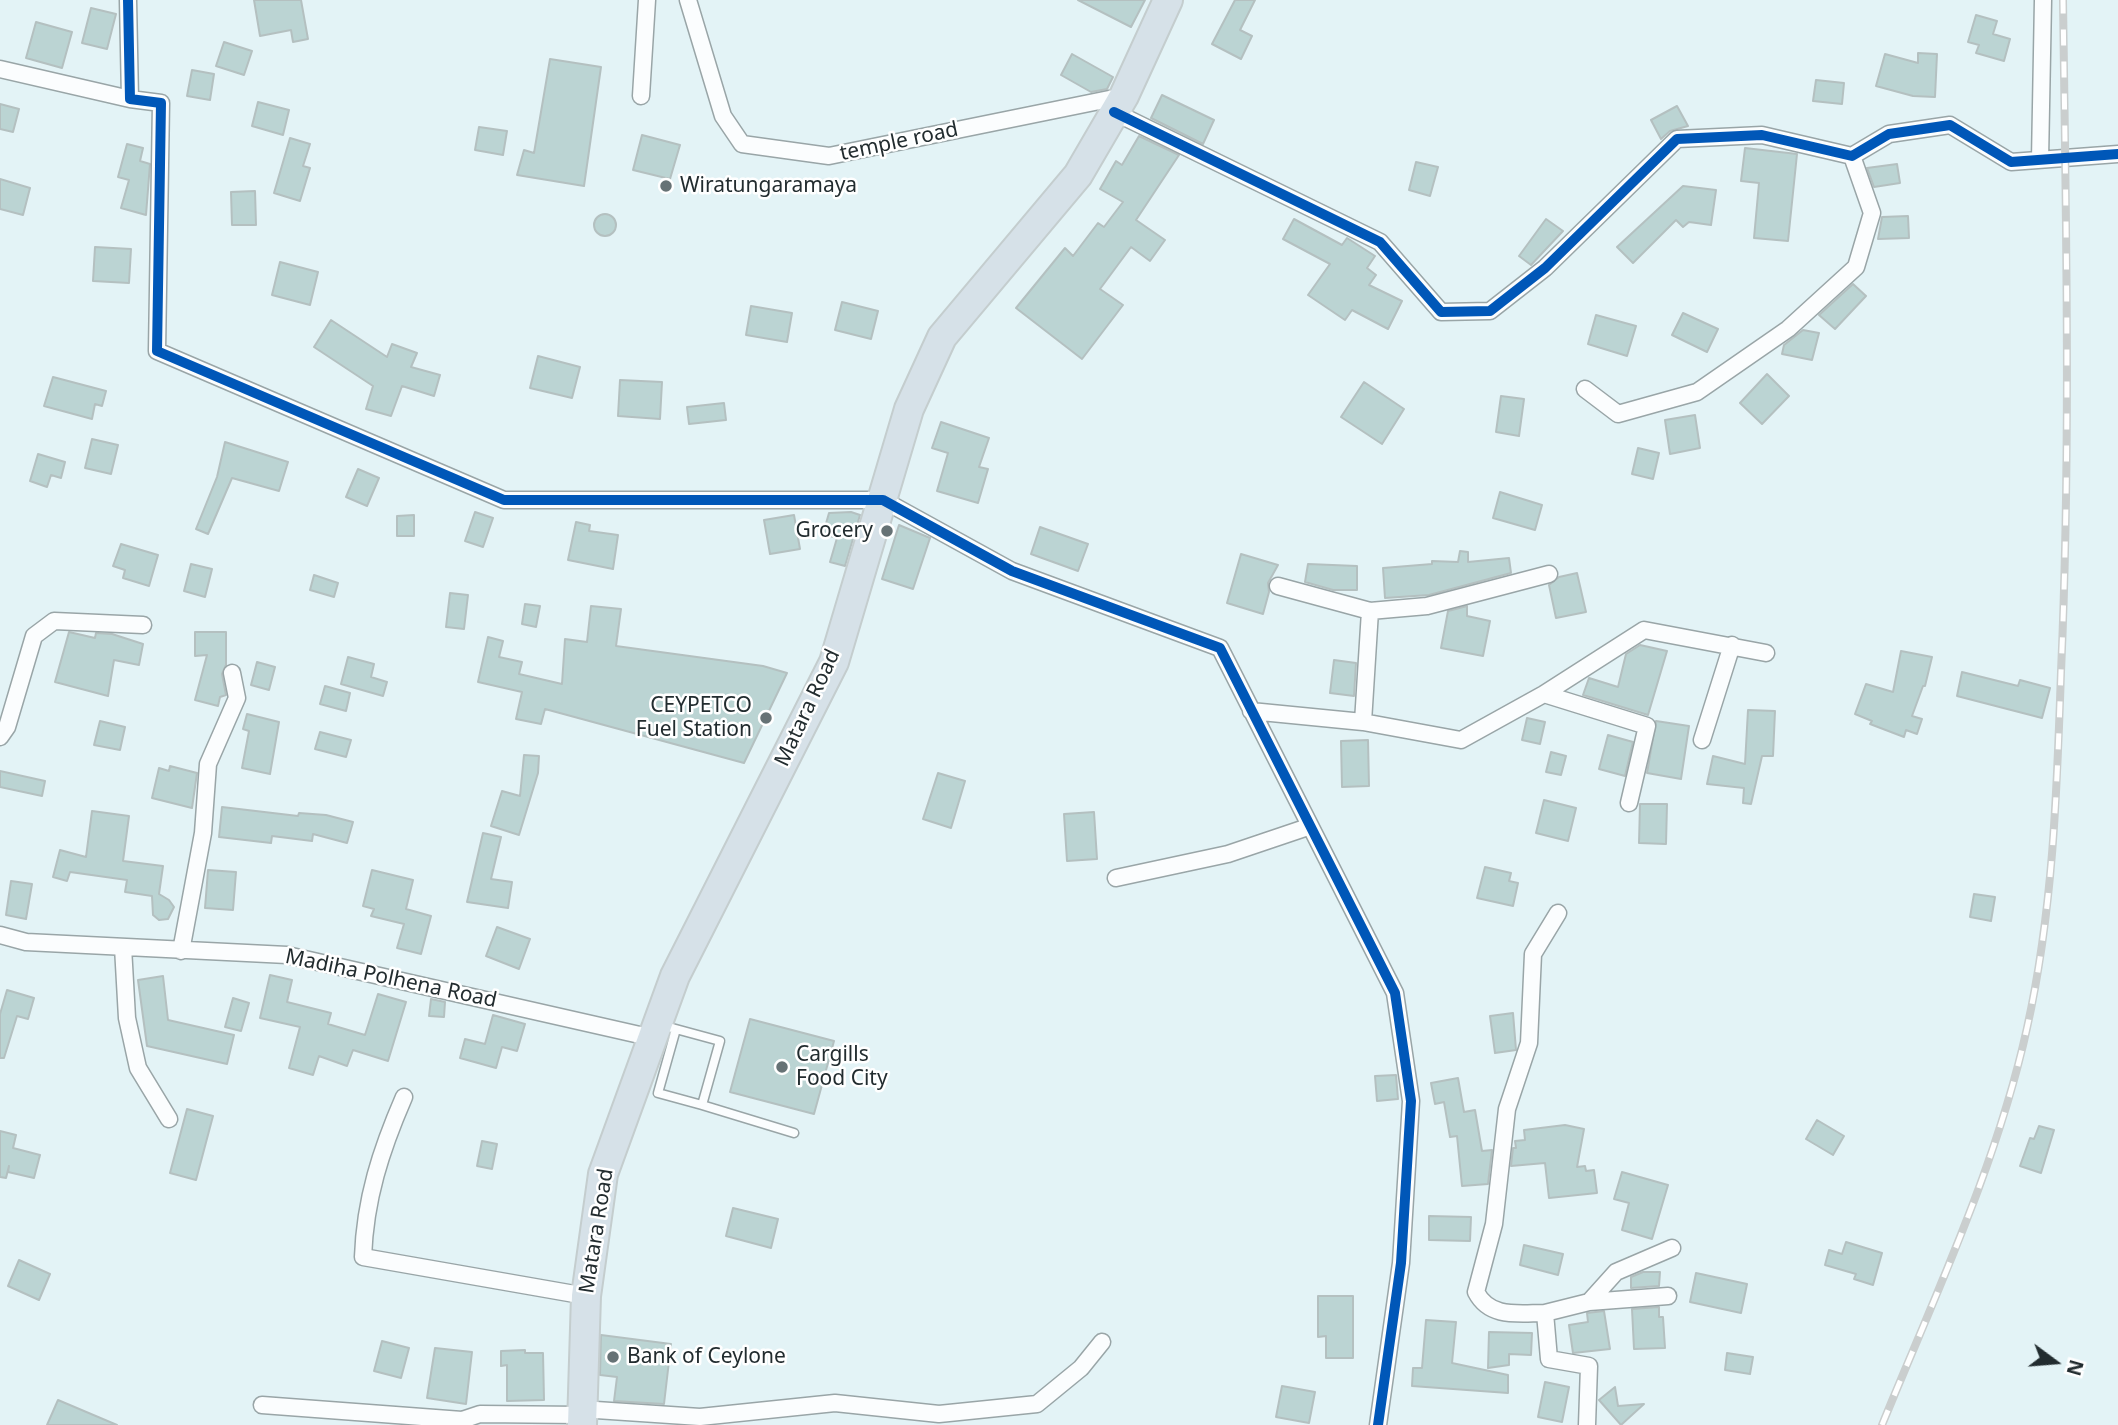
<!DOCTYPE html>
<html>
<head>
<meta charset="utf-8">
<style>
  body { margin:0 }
  #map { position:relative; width:2118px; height:1425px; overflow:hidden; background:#e3f3f6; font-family:"Noto Sans",sans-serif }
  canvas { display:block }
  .north { position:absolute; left:2020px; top:1327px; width:70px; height:70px; -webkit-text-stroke:5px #fff; paint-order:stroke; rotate:106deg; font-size:19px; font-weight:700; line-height:28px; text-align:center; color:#222c2f }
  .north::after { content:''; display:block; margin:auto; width:24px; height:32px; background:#222c2f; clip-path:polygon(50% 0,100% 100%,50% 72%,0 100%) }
</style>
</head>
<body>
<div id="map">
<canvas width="2118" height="1425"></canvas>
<div class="north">N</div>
</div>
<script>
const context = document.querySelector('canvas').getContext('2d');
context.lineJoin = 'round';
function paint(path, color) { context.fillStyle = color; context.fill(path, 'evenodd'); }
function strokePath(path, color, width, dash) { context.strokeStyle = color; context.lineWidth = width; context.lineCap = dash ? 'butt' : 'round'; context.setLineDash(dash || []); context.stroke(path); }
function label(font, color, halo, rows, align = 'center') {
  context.font = font + ' "Noto Sans",sans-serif'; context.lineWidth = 5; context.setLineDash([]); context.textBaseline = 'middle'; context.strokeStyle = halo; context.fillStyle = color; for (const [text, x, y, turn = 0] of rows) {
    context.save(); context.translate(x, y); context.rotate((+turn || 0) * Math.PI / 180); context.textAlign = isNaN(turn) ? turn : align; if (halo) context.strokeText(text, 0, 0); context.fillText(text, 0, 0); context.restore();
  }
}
const building = new Path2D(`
  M254 0H301L308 39 293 42 291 30 260 36Z
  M1078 0H1145L1131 27Z
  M1235 0H1255L1240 30 1252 36 1241 59 1212 44Z
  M91 8 116 14 107 49 82 43Z
  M1976 15 1997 21 1993 34 2010 39 2004 61 1976 53 1979 45 1968 42Z
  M36 22 72 32 62 68 26 58Z
  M224 42 252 51 244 75 216 66Z
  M1918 53 1937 54 1935 97 1913 96 1876 86 1885 54 1918 63Z
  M1072 54 1113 77 1107 89 1091 92 1061 75Z
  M550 59 601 67 584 186 517 175 524 150 534 153Z
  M192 70 214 74 210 100 187 96Z
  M1816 80 1844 83 1842 104 1813 101Z
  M1162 95 1214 120 1203 144 1151 118Z
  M258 102 289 110 283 135 252 126Z
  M0 104 19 109 13 132 0 129Z
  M1677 106 1688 126 1670 131 1661 139 1651 120Z
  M479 127 507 131 503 155 475 150Z
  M642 135 680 145 670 179 633 170Z
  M1139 136 1179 155 1136 220 1165 240 1150 261 1131 247 1100 289 1123 305 1082 359 1016 308 1065 248 1073 256 1098 223 1104 227 1123 202 1100 189 1116 161 1122 165Z
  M290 138 310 144 303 166 310 168 300 201 274 193Z
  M127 144 143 148 140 161 150 164 146 215 121 208 129 180 118 177Z
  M1745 148 1797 154 1788 241 1754 238 1759 183 1741 181Z
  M1416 162 1438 167 1430 196 1409 190Z
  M1897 164 1900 183 1874 187 1867 168Z
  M0 179 30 188 23 215 0 209Z
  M1683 186 1716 190 1711 225 1689 222 1683 227 1676 220 1633 263 1617 247Z
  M255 191 256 225H232L231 192Z
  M594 225a11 11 0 1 1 22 0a11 11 0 1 1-22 0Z
  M1908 216 1909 238 1878 239 1882 217Z
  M1294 219 1342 245 1347 238 1375 256 1367 268 1376 275 1369 285 1402 301 1388 329 1352 310 1345 320 1308 295 1330 264 1283 239Z
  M1546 219 1563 231 1531 265 1519 256Z
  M95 247 131 249 129 283 93 281Z
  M280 262 318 272 310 305 272 295Z
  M1853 284 1866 296 1835 329 1819 315Z
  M842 302 878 311 871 339 835 330Z
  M751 306 792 313 787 342 746 335Z
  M1683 313 1718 329 1707 352 1672 335Z
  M1596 315 1636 326 1627 356 1588 344Z
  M331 320 387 357 392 344 417 353 411 367 440 375 434 396 402 386 391 416 366 409 373 386 314 347Z
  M1803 330 1819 333 1812 360 1782 354 1784 345Z
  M538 356 580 367 572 398 530 388Z
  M1767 374 1789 396 1762 424 1740 403Z
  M53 377 106 391 102 406 95 404 92 419 44 406Z
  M620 380 662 382 660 419 618 416Z
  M1364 382 1404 409 1382 444 1341 417Z
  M1501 396 1524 399 1519 436 1496 432Z
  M724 403 726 420 689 424 687 407Z
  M1695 415 1700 448 1670 454 1665 420Z
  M941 422 989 438 979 467 988 469 978 503 937 491 948 453 932 448Z
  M92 439 118 445 111 474 85 468Z
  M225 442 288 462 279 491 232 478 208 534 196 529 217 477Z
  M1638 448 1659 453 1653 479 1632 474Z
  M38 454 65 462 61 478 51 475 47 487 30 481Z
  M358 469 379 478 367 506 346 497Z
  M1500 492 1542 505 1535 530 1493 518Z
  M475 512 493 518 483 547 465 541Z
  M851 512 860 515 845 566 830 562 837 538 823 534 829 513Z
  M414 515V536H397V516Z
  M794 515 800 549 770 554 764 520Z
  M576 522 590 525 589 531 618 535 613 569 568 560Z
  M899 525 930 538 913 589 882 579Z
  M1040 527 1088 544 1078 571 1031 554Z
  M121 544 158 555 149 586 123 578 125 570 113 566Z
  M1460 551 1468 552V562L1509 558 1511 573 1429 595 1385 598 1383 568 1432 564V561L1458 562Z
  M1241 554 1278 565 1268 583 1269 592 1263 614 1227 603Z
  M191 564 212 569 205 597 184 591Z
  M1308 564 1357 566V590H1333L1305 582Z
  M1577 573 1586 612 1556 618 1549 585 1559 577Z
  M314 575 338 583 334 597 310 590Z
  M450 593 468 595 464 629 446 627Z
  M525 604 540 606 536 627 522 624Z
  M591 606 621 609 616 646 763 666 787 673 744 763 545 709 541 724 516 719 522 692 478 682 488 637 503 641 499 657 522 662 519 674 562 684 565 639 587 642Z
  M1467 606V616L1490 621 1483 656 1441 648 1448 611Z
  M69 632 95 638 96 633 112 634 143 644 139 665 114 660 108 696 55 682Z
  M195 632H226V665L222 674 226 695 220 697 218 706 195 700 207 655 195 656Z
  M1640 645 1667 651 1648 715 1583 695 1589 678 1618 687 1626 654Z
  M1901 651 1932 657 1925 686H1923L1912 716 1922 719 1917 734 1906 730 1904 737 1870 724 1872 721 1855 714 1866 684 1893 692Z
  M348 657 374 664 371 677 387 682 383 696 341 684Z
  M1334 660 1356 663 1354 696 1330 693Z
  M257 662 275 667 269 690 251 685Z
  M1962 672 2018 686 2020 680 2050 688 2042 718 1957 696Z
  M325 686 350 693 346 711 320 704Z
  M1748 710 1775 711 1773 756H1762L1751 804 1743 803 1744 788 1707 784 1713 756 1745 764Z
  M247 714 279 722 270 774 242 768 249 731 243 729Z
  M1527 718 1545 722 1540 744 1522 740Z
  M100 721 125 727 120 750 94 745Z
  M1656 721 1689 726 1681 779 1647 773Z
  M320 732 351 740 346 757 315 749Z
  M1608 735 1633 742 1625 776 1599 769Z
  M1368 740 1369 786 1342 787 1341 741Z
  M1551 752 1566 756 1561 775 1546 772Z
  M524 755 539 756 538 773 519 835 491 826 502 791 520 796Z
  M170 766 197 773 192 808 152 798 159 768 169 771Z
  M0 771 45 781 42 796 0 787Z
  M938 773 965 781 951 828 923 819Z
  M1544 800 1576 808 1568 841 1536 833Z
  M1640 804H1667L1666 844 1639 843Z
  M222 807 298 816 299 813 326 815 353 822 347 843 313 834 312 841 272 836 271 843 219 837Z
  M92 811 129 816 123 861 163 866 159 894 169 900 174 907 168 919 159 920 153 915 152 896 125 892 127 880 70 872 67 881 53 877 60 850 86 857Z
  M1094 812 1097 859 1067 861 1064 814Z
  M483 833 501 837 491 879 512 882 508 908 467 902Z
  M1485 867 1511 873 1509 881 1518 883 1513 906 1477 898Z
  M208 870 236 872 233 910 205 908Z
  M372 870 413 880 406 909 431 916 421 954 397 948 404 924 371 916 374 909 363 906Z
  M11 881 32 884 26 919 6 915Z
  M1974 894 1995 897 1991 921 1970 917Z
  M497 927 530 939 519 969 486 956Z
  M270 975 292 980 287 1002 331 1013 328 1024 365 1035 378 994 406 1002 388 1061 353 1050 347 1066 319 1056 313 1075 289 1068 300 1027 260 1018Z
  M163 976 168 1020 234 1035 227 1064 147 1046 138 980Z
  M7 990 34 998 28 1019 17 1016 4 1058H0V1014Z
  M233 998 249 1003 241 1031 225 1027Z
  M431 999 445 1002 444 1017 429 1016Z
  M1513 1013 1516 1050 1495 1053 1490 1016Z
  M493 1015 525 1024 517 1051 502 1047 496 1068 460 1058 465 1039 485 1044Z
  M750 1019 834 1041 814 1114 730 1092Z
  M1396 1075 1398 1099 1377 1101 1375 1076Z
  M1458 1078 1464 1112 1475 1110 1482 1151 1492 1150 1488 1184 1462 1186 1457 1136 1450 1137 1444 1102 1435 1104 1431 1083Z
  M187 1109 213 1116 196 1180 170 1173Z
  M1817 1120 1844 1136 1833 1155 1806 1139Z
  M1565 1125 1584 1129 1577 1167 1585 1166 1586 1171 1594 1170 1597 1193 1549 1198 1545 1163 1511 1166 1513 1148H1516L1515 1141 1525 1140 1524 1130Z
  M2039 1126 2054 1130 2041 1173 2020 1166 2030 1138 2034 1139Z
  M0 1131 16 1135 13 1148 40 1155 34 1178 8 1172 9 1166 6 1178 0 1177Z
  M482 1141 497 1144 492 1169 477 1166Z
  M1622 1172 1668 1185 1652 1239 1622 1230 1629 1203 1614 1199Z
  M733 1208 778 1219 771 1248 726 1236Z
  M1429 1216 1471 1217 1470 1241 1429 1240Z
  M1846 1242 1882 1253 1873 1285 1854 1279 1856 1274 1825 1265 1829 1250 1842 1254Z
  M1524 1245 1563 1254 1558 1275 1520 1265Z
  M19 1260 50 1274 39 1300 8 1286Z
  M1643 1272H1660L1659 1286 1631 1288V1277Z
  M1696 1273 1747 1284 1741 1313 1690 1302Z
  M1318 1296H1353V1358H1326V1336L1318 1337Z
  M1659 1307V1317H1663L1665 1348 1634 1349 1632 1309Z
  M1604 1311 1610 1349 1573 1353 1569 1325 1588 1322 1587 1313Z
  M1426 1320 1456 1322 1452 1363 1508 1375V1393L1412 1386 1413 1368H1422Z
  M1489 1332 1532 1333 1531 1355 1509 1354V1365L1488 1368Z
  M601 1335 671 1344 664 1404 614 1401 617 1377 600 1375Z
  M382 1341 409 1348 401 1378 374 1371Z
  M435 1348 472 1352 466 1404 427 1398Z
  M525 1350V1353H543L544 1400 507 1401V1365L501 1366V1351Z
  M1727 1353 1753 1357 1750 1374 1725 1370Z
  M1545 1382 1569 1387 1562 1422 1538 1417Z
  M1282 1386 1315 1392 1309 1423 1276 1417Z
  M1615 1387 1618 1406 1644 1404 1621 1425 1599 1400Z
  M58 1400 117 1425H47Z`);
paint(building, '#bbd4d3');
strokePath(building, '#b4c0c0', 2);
const service = new Path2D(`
  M661 1025 720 1041 702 1105 658 1093 676 1029
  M702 1105 794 1133`);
const minor = new Path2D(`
  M128 0 130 99 161 103 157 351 504 500H883L1012 571 1220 648 1395 993 1411 1101 1401 1263 1378 1425
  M688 0 723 116 742 144 829 156 1124 96
  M0 69 130 99
  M641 96 647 0
  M1114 112 1380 242 1441 312 1490 311 1545 268 1677 139 1762 135 1852 156 1889 134 1950 125 2011 162 2118 154
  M2040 160 2043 0
  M1585 389 1618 414 1697 392 1788 329 1856 267 1872 213 1852 156
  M1278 586 1370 611
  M1544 694 1647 726 1629 803
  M1251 711 1363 722 1461 740 1544 694 1644 630 1766 653
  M1363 722 1370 611 1427 606 1549 574
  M0 737 7 727 34 636 54 621 143 625
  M1702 740 1732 645
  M1116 878 1228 854 1308 827
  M1558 913 1533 954 1529 1043 1507 1109 1494 1224 1476 1292C1490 1319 1519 1313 1545 1313L1549 1359 1589 1366 1587 1425
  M0 935 26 942 287 955 653 1038
  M123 947 127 1018 138 1068 169 1119
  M181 951 203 833 208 764 237 698 232 673
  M404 1097C381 1150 365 1199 363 1257L586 1296
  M1589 1302 1668 1296
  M1545 1313 1589 1302 1616 1272 1672 1248
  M262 1405 462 1420 480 1414 581 1415
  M581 1409 700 1417 835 1403 939 1414 1037 1404 1081 1368 1102 1342`);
const trunk = new Path2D(`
  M582 1425 586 1296 603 1174 675 976 834 662 909 409 942 337 1078 175 1124 96 1168 0`);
strokePath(service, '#99a5a7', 11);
strokePath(minor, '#99a5a7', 19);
strokePath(trunk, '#c4cdce', 32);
strokePath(service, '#fbfdfe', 8);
strokePath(minor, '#fbfdfe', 16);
strokePath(trunk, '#d6e1e8', 28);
const rail = new Path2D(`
  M1882 1425C1935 1295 1997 1165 2027 1028 2053 911 2057 791 2061 672 2071 448 2066 224 2063 0`);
strokePath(rail, '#cacece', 8);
strokePath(rail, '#fff', 5, [16]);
strokePath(new Path2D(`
  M128 0 130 99 161 103 157 351 504 500H883L1012 571 1220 648 1395 993 1411 1101 1401 1263 1378 1425
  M1114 112 1380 242 1441 312 1490 311 1545 268 1677 139 1762 135 1852 156 1889 134 1950 125 2011 162 2118 154`), '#0057b8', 10);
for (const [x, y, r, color] of [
  [666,186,7,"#667275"],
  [887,531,7,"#667275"],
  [766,718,7,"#667275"],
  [782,1067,7,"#667275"],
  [613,1357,7,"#667275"]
]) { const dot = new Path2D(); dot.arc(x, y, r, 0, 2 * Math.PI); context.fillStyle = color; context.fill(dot); strokePath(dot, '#fff', 2.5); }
label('21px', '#222c2f', '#fff', [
  ["temple road",899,142,-12],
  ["Matara Road",808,708,-65],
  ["Madiha Polhena Road",391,979,12],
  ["Matara Road",597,1231,-81]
]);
label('21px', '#222c2f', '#fff', [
  ["Wiratungaramaya",680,186],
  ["Grocery",873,531,"right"],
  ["CEYPETCO",752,706,"right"],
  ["Fuel Station",752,730,"right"],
  ["Cargills",796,1055],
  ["Food City",796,1079],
  ["Bank of Ceylone",627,1357]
], 'left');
</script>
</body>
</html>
